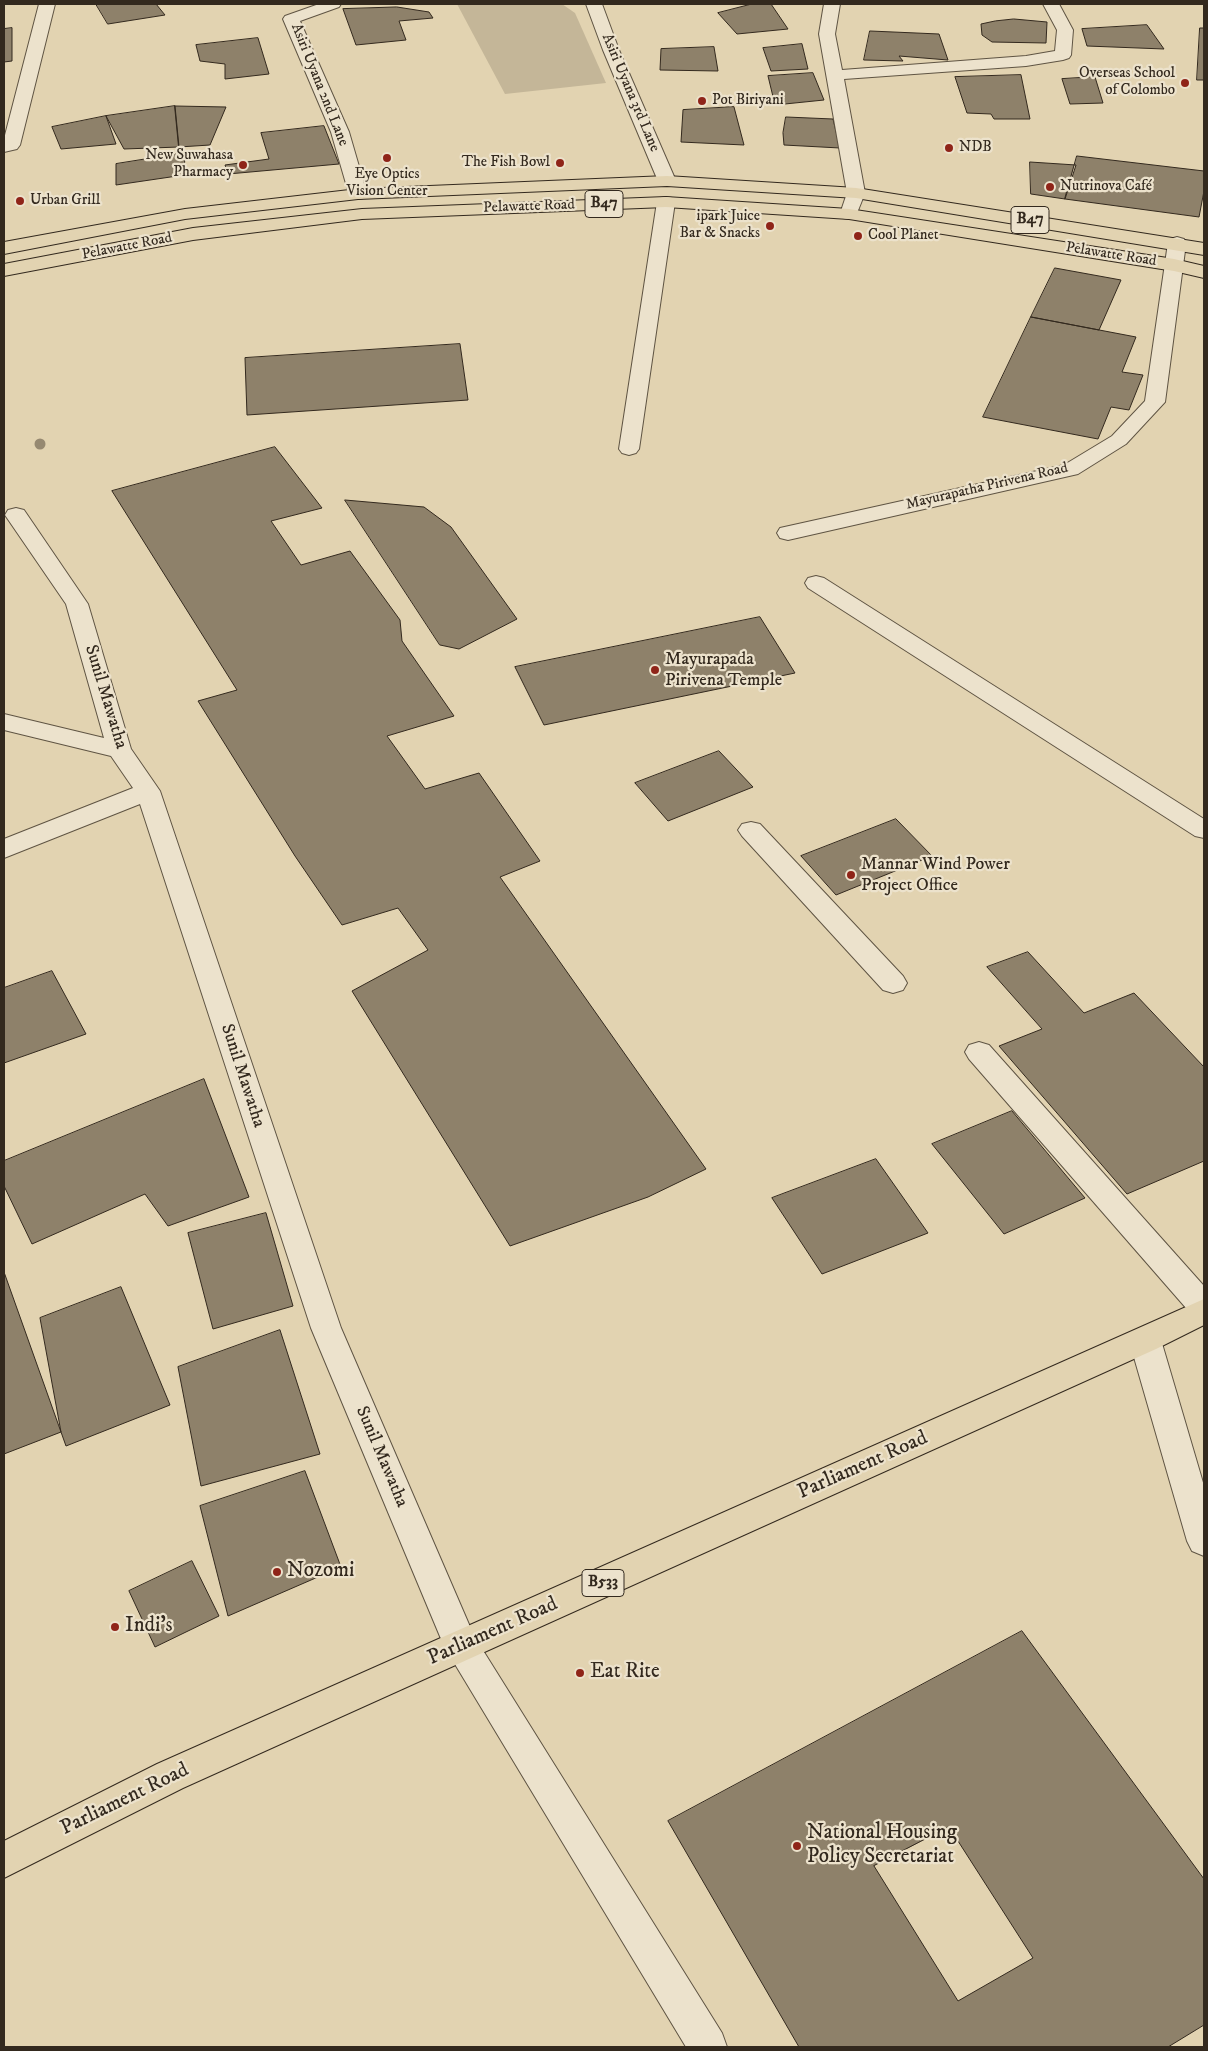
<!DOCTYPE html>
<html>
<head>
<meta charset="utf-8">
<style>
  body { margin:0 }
  #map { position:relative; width:1208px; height:2051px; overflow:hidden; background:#e2d3b1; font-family:"IM FELL DW Pica",serif }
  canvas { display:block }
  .frame { position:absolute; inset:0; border:5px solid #33291e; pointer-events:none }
</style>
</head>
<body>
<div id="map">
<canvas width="1208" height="2051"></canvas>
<div class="frame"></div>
</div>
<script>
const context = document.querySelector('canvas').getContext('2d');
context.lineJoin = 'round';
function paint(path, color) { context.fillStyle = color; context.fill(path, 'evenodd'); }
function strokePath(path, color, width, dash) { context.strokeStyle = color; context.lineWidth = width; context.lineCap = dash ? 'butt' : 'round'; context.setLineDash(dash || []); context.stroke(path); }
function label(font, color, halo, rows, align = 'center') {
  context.font = font + ' "IM FELL DW Pica",serif'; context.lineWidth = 4.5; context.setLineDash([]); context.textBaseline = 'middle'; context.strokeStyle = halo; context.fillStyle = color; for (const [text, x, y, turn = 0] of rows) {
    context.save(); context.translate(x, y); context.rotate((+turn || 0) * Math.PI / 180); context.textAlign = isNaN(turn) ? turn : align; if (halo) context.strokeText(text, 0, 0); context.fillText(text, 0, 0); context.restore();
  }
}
paint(new Path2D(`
  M457 4H562L575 13 606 83 505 94Z`), '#c4b698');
const building = new Path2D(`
  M96 4H156L165 15 108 24Z
  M752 4H771L788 29 737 34 718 13Z
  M397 7 429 12 433 18 399 21 406 40 356 45 343 9Z
  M1014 19 1047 22 1046 43 992 42 982 35 981 24 995 21Z
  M1147 25 1164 49 1087 46 1082 29Z
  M12 28V61L4 62V29Z
  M1200 28H1204V80H1197Z
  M870 31 939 34 948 60 899 56 903 61 864 60Z
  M258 38 269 74 225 79V64L200 61 196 45Z
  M802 44 808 69 771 71 763 48Z
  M714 47 718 71 660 70 661 49Z
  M813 73 824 100 775 105 768 76Z
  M1021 75 1030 119H994L991 114 967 113 955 77Z
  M1095 77 1103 103 1070 104 1062 79Z
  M175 106 179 147 124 149 106 116Z
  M175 106 226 107 210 145 179 147Z
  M734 107 744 145 681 142 683 110Z
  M106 116 116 144 61 149 52 127Z
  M786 117 833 119 840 148 784 145 783 133Z
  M324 126 339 164 228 174 225 165 269 159 261 133Z
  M185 153 184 175 116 185V164Z
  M1077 156 1204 171V191L1199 217 1065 199Z
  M1030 162 1076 165 1065 199 1031 194Z
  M1055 268 1121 280 1099 330 1031 317Z
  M1031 317 1136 337 1122 372 1143 375 1129 410 1111 407 1098 439 983 417Z
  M460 344 468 400 247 415 245 358Z
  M275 447 322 508 271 521 301 565 350 551 400 620 402 641 454 716 387 736 425 789 479 773 540 861 500 877 706 1169 648 1197 510 1246 352 991 428 950 398 908 342 925 295 856 198 701 237 690 112 491Z
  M345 500 424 507 451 527 517 619 459 649 440 645Z
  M760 617 795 673 544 725 515 667Z
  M719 751 753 787 668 821 635 783Z
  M896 819 932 856 836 895 801 856Z
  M1028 952 1084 1013 1134 993 1204 1067V1161L1127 1194 999 1046 1042 1029 987 967Z
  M52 971 86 1034 4 1063V988Z
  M204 1079 249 1197 168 1226 145 1194 32 1244 4 1186V1161Z
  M1012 1111 1085 1198 1004 1234 932 1144Z
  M876 1159 928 1233 822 1274 772 1198Z
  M266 1213 293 1306 213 1329 188 1233Z
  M4 1272 61 1432 4 1454Z
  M121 1287 170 1405 66 1446 61 1432 40 1318Z
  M280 1330 320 1454 201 1486 178 1367Z
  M305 1471 341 1567 228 1616 200 1506Z
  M192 1561 219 1616 155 1647 129 1591Z
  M1022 1631 1204 1879V2025L1168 2047H799L668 1821ZM949 1827 1033 1958 958 2001 874 1866Z`);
paint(building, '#8e816a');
strokePath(building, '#33291e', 1);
const lane = new Path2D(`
  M666 197 672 198 675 202 639 449 636 453 629 455 622 453 619 449 657 202 660 198Z
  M751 822 760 824 903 976 907 983 903 990 893 993 883 990 742 836 738 830 742 824Z
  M979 1042 989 1045 1204 1286V1319L1193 1316 969 1059 965 1052 969 1045Z`);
const street = new Path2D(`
  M39 4H55L20 145 17 149 4 152V139Z
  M319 4H341L339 7 300 21 349 132 367 194 364 198 358 199 352 198 349 194 331 132 283 19 285 16Z
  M586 4H602L619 50 676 181 673 185 667 186 661 185 658 181 603 50Z
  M824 4H840L835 34 842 70 1026 56 1055 51 1057 30 1043 4H1059L1073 30 1071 55 1069 58 1063 60 1026 66 844 79 865 193 855 218 849 219 843 218 840 214 847 193 819 34Z
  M1177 237 1184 239 1186 243 1165 402 1126 444 1078 474 788 540 780 538 777 533 780 528 1064 465 1112 436 1145 401 1168 243 1170 239Z
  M16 508 24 510 88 604 131 749 160 791 341 1328 474 1636 722 2033 727 2047H686L444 1646 311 1328 140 804 4 858V839L133 788 111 756 4 730V714L104 738 66 604 5 515 8 510Z
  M816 576 824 578 1204 819V838L1195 836 808 588 805 583 808 578Z
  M1145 1327 1156 1331 1161 1340 1204 1486V1556L1192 1551 1187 1541 1129 1340 1134 1331Z`);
const primary = new Path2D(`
  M667 176 856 188 1204 243V255L856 198 667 186 358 199 185 219 4 254V242L185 209 358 189Z
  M666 197 849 209 1174 259 1204 266V278L1174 271 849 219 666 207 362 219 193 240 4 276V264L193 228 362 209Z
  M1204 1299V1325L1156 1349 183 1788 4 1878V1841L157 1764Z`);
strokePath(lane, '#5f5443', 2);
strokePath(street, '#5f5443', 2);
strokePath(primary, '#33291e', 2);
paint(lane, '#ece2cc');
paint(street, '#ece2cc');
paint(primary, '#e2d3b1');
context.fillStyle = '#968971';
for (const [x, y] of [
  [40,444]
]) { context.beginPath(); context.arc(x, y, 5.5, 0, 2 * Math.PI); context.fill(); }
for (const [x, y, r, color] of [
  [1185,83,5,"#8f2418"],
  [702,101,5,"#8f2418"],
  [949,148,5,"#8f2418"],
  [387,158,5,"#8f2418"],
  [560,163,5,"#8f2418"],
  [243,165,5,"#8f2418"],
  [1050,187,5,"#8f2418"],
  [20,201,5,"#8f2418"],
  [770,226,5,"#8f2418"],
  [858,236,5,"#8f2418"],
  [655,670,5,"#8f2418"],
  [851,875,5,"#8f2418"],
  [277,1572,5,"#8f2418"],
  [115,1627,5,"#8f2418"],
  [580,1673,5,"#8f2418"],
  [797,1846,5,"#8f2418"]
]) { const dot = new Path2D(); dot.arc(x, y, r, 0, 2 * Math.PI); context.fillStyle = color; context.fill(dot); strokePath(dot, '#ece2cc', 2); }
label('15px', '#33291e', '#ece2cc', [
  ["Overseas School",1175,74,"right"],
  ["of Colombo",1175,91,"right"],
  ["Pot Biriyani",712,101],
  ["NDB",959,148],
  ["New Suwahasa",233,156,"right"],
  ["Pharmacy",233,173,"right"],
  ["The Fish Bowl",550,163,"right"],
  ["Eye Optics",387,175,"center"],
  ["Vision Center",387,192,"center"],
  ["Nutrinova Café",1060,187],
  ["Urban Grill",30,201],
  ["ipark Juice",760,217,"right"],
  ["Bar & Snacks",760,234,"right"],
  ["Cool Planet",868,236]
], 'left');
label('15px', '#33291e', '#ece2cc', [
  ["Asiri Uyana 2nd Lane",319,85,68],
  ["Asiri Uyana 3rd Lane",630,93,67],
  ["Pelawatte Road",529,207,-2],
  ["Pelawatte Road",127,247,-11],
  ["Pelawatte Road",1111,255,9],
  ["Mayurapatha Pirivena Road",987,487,-13]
]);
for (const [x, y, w] of [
  [604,204,38],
  [1030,220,38],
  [603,1583,42]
]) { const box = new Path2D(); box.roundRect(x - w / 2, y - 13.5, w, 27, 4); context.fillStyle = '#ece2cc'; context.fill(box); strokePath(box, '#33291e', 1); }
label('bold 16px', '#33291e', null, [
  ["B47",604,204],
  ["B47",1030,220],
  ["B533",603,1583]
]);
label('18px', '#33291e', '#ece2cc', [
  ["Mayurapada",665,660],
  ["Pirivena Temple",665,681],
  ["Mannar Wind Power",861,865],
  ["Project Office",861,886]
], 'left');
label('18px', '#33291e', '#ece2cc', [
  ["Sunil Mawatha",105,697,73],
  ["Sunil Mawatha",242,1076,72],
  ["Sunil Mawatha",381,1457,67]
]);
label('21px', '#33291e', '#ece2cc', [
  ["Parliament Road",863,1466,-24],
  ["Parliament Road",493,1632,-24],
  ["Parliament Road",125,1800,-26]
]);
label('21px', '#33291e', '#ece2cc', [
  ["Nozomi",287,1572],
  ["Indi's",125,1627],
  ["Eat Rite",590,1673],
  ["National Housing",807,1834],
  ["Policy Secretariat",807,1858]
], 'left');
</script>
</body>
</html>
